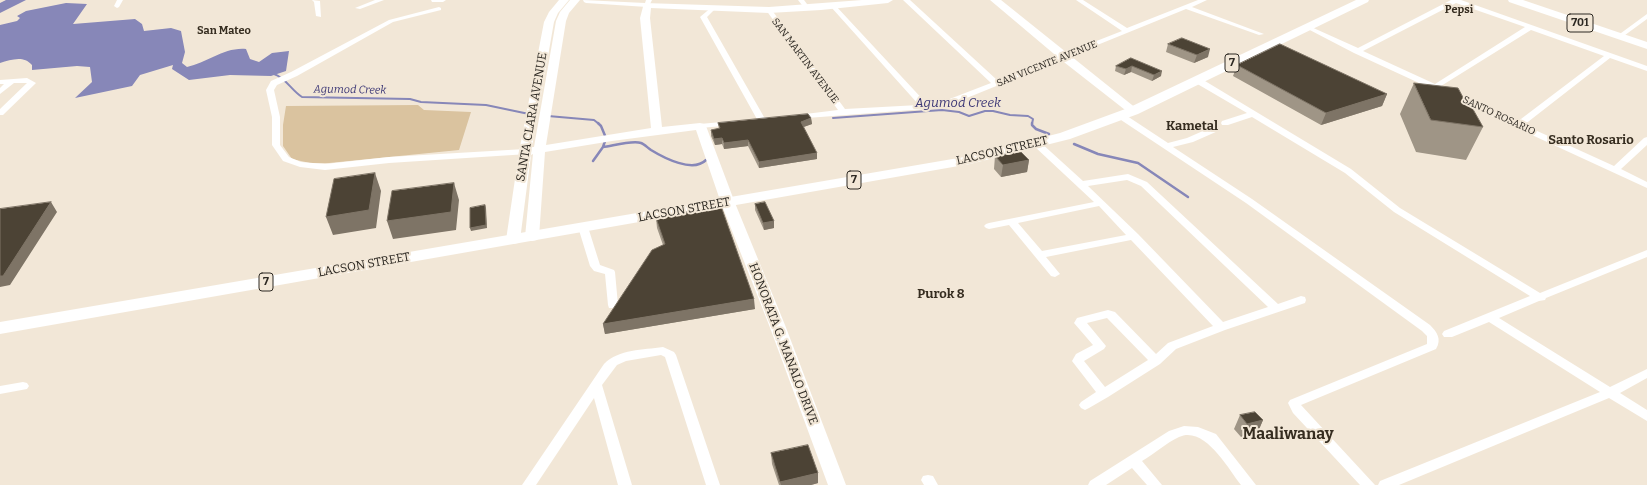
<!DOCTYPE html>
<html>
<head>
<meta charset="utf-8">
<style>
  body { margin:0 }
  canvas { display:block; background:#f2e7d7 }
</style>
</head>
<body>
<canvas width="1647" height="485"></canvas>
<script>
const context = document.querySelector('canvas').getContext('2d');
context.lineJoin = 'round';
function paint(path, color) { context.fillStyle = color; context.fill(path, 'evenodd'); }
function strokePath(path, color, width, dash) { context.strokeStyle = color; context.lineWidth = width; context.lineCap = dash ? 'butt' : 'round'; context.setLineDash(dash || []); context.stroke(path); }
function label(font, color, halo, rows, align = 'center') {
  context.font = font + ' Bitter,serif'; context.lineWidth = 4; context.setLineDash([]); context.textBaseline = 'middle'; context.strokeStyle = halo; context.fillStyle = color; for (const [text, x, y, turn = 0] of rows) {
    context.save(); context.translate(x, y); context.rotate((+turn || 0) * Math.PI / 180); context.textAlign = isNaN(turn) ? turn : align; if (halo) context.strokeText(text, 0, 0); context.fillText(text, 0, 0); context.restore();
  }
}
paint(new Path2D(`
  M418 105 424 110 471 112 459 150 329 163H310L292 159 283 146V125L286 106Z`), '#dac39f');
paint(new Path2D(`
  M6 0H26L0 13V3Z
  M66 3 87 4 73 24 135 19 142 24 144 31 171 28 181 31 185 52 182 63 187 67C207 63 224 47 246 49L250 59 259 62 272 53 289 51 286 71 271 76 230 75 189 80 172 69 173 65 140 75 132 86 75 98 92 82 90 67 77 66 32 70V65C23 55 11 60 0 63V25L17 21 20 18 17 16 26 11Z`), '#8787b8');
strokePath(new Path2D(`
  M274 74C286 78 291 90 302 97L410 99 421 102 486 105 529 114
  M548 116 594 120 599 124
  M833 118 942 110 959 112 969 116 985 111H993L1010 115 1028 116 1033 119 1032 124`), '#8787b8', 2);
strokePath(new Path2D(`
  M1032 123V125L1036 129 1049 134
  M1074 144 1098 154 1138 163 1188 197
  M603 147C612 146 632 140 641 143 644 144 648 148 651 150 664 158 693 173 706 160
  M593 161 603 147 606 138 601 126 598 123`), '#8787b8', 2.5);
paint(new Path2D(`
  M117 0H123L119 7 117 8 114 6Z
  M312 0 320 1 321 17 316 16 314 2Z
  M375 0H384L360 9 355 8Z
  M431 0H446L443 2H432Z
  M583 0 645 3 646 0H652L649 6 647 7 586 3 584 2Z
  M798 0H804L810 8 809 9H805Z
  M903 0H910L997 80 1122 31 1076 0H1083L1127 28 1198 0H1207L1192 7 1264 34 1259 35 1186 9 952 104 925 109 794 119V115H797L838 110 766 10 769 8 771 9 845 109 919 105 831 7V5H835L927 104 947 100 991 83Z
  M1451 0H1461L1647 66V71L1610 58 1524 125 1614 166 1644 138 1647 137V145L1621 169 1647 182V188L1354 53 1304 27 1309 26 1358 48ZM1456 3 1525 27 1435 84 1363 51ZM1531 30 1604 56 1517 122 1441 86Z
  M713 6 716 8 707 17 764 117 776 118 777 120 776 122 767 123 758 121 700 17Z
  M439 7 441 8V10L393 22 297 76 277 85 274 90 280 117V145L289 157 301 162 325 164 389 157 525 149 529 152 528 154 389 163 325 170 300 167 283 161 272 145V117L266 90 271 81 291 72 389 20Z
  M1647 14V19L1621 38H1617V36Z
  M27 78 36 83 3 115H0V109L27 83H14L0 94V88L4 84H0V80Z
  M1194 78H1200L1351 169 1400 208 1540 293 1647 250V257L1546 298 1545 300 1539 301 1499 318 1610 387 1647 369V378L1620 393 1647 410V421L1609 398 1399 485H1378L1380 481 1600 392 1489 322 1452 337H1444L1442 334 1444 331 1530 296 1394 212 1345 173 1252 117 1228 125H1222L1221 123 1222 121 1247 113 1194 82Z
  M1118 114H1124L1168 143 1187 138 1212 127H1218L1219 129 1218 131 1193 142 1173 147 1252 199 1430 325C1437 332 1442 339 1436 349L1301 405 1375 485H1360L1293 413 1288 403 1290 400 1427 344V336L1422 331 1246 203 1118 118Z
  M732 121H735L736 123 735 125 700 128 696 126 700 124Z
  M1037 141 1040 142 1083 181 1128 174 1147 182 1278 304 1301 296 1305 297 1306 300 1305 303 1225 330 1176 349 1160 364 1108 397 1089 408 1085 410 1081 408 1079 405 1081 402 1096 392 1072 361 1076 354 1093 345 1074 323 1077 318 1108 310 1115 312 1156 354 1168 343 1213 326 1131 240 1046 257 1060 274 1055 277 1051 276 1009 225 989 229 986 228 984 226 986 224 989 223 1094 202 1034 146 1033 144ZM1127 180 1141 186 1268 307 1223 322 1138 234 1088 186ZM1099 206 1126 235 1042 251 1018 223ZM1107 318 1148 360 1105 387 1084 361 1104 349 1106 346 1087 323Z
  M583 224 588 227 600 265 614 270 615 272 618 305 617 308H609L608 305 605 274 594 271 590 266 578 227Z
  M663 347 674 352 676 355 720 485H706L665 357 661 355 626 361 617 365 602 385 632 485H618L594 398 536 485H522L604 364C619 349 643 350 663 347Z
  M23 382 27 383 29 386 27 389 0 394V386Z
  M1184 426 1198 427 1216 434 1256 485H1241C1228 468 1204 425 1179 437 1166 443 1154 454 1142 461L1162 485H1147L1132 468 1106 485H1088L1090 481 1169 431Z
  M928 475 933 476 938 485H924L921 480 923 476Z`), '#fff');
paint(new Path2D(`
  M559 0H569L558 13 554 22 532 147H534L556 21 560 12 570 0H580L569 13 566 21 546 145 651 128 640 18 644 3 769 7 862 0H893L888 3 821 10 769 13 651 8 650 18 662 127 700 123 704 124 706 126 735 203 785 325 846 485H828L769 325 721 203 696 130 612 141 545 152 539 237 537 240 532 241 527 240 525 237 533 154 531 155 520 240 518 243 513 244 508 243 506 240 519 152 544 22 549 12Z
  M990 0H1001L1137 109 1139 111 1137 113H1129L1060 59Z`), '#fff');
paint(new Path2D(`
  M1356 0H1369L1368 2 1138 114 1070 139 970 164 0 334V322L970 156 1060 133 1128 108Z
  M1508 0H1523L1647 42V49L1509 2Z`), '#fff');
paint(new Path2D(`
  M1168 44 1208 57 1194 63 1166 52Z
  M1131 58 1161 76 1152 81 1131 72 1124 75 1115 71 1116 66Z
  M1237 65 1387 94 1382 106 1321 125 1233 76Z
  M1414 83 1466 103 1483 127 1466 160 1416 152 1400 114Z
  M811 118 812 124 803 127 817 159 759 168 748 146 724 149 722 144 715 145 711 136V130L719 129 718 123Z
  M995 156 1029 160 1027 172 1001 177 994 169Z
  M755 204 774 221V228L764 230 755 210Z
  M656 218 755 309 605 334 603 324 663 245 657 228Z
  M1240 415 1263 420 1257 434 1241 437 1234 429Z
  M771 453 818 473V483L811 485H779L772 464Z`), '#9f9586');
paint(new Path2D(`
  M1210 49 1208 57 1194 63 1197 55Z
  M1132 66 1131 72 1124 75 1126 69Z
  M1162 71 1161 76 1152 81 1154 75Z
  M1387 94 1382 106 1321 125 1326 113Z
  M811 118 812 124 801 128V122Z
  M722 138V144L715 145 714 139Z
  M748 140V146L724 149V143Z
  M817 153V159L759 168V162Z
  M1029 160 1027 172 1001 177 1003 165Z
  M375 173 381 191 376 228 333 235 326 217Z
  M454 183 459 200 456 230 393 239 387 221Z
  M51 202 57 212 10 285 0 287V276Z
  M485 205 486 208 487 228 471 231 470 228Z
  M774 221V228L764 230 763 223Z
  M754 299 755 309 605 334 603 324Z
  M1263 420 1257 434 1241 437 1247 424Z
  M818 473V483L811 485H781L780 482Z`), '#7e7466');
const building = new Path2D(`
  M1182 38 1210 49 1197 55 1168 44Z
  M1280 44 1387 94 1326 113 1237 65Z
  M1131 58 1162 71 1154 75 1132 66 1126 69 1116 66Z
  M1414 83 1458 88 1466 103 1470 104 1483 127 1431 120Z
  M808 114 811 118 801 122 817 153 759 162 748 140 724 143 722 138 714 139 711 130 720 128 718 123Z
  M1021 152 1029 160 1003 165 995 156Z
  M375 173 369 210 326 217 334 179Z
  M454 183 451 212 387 221 392 191Z
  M51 202 3 276H0V209Z
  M765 202 774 221 763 223 755 204Z
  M485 205 486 225 470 228V208Z
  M721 206 754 299 603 324 652 250 665 244 656 218Z
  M1255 412 1263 420 1247 424 1240 415Z
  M808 445 818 473 780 482 771 453Z`);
paint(building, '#4c4335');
strokePath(building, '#7e7466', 1);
label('10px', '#2c2822', '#f2e7d7', [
  ["SAN MARTIN AVENUE",805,61,53],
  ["SAN VICENTE AVENUE",1047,64,-22],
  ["SANTO ROSARIO",1499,116,25]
]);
label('bold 11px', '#362d20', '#f2e7d7', [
  ["Pepsi",1459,10],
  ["San Mateo",224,31]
]);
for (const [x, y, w] of [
  [1580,23,26],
  [1232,63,14],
  [854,180,14],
  [266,282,14]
]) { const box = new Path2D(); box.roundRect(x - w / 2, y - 9, w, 18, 3); context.fillStyle = '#f2e7d7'; context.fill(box); strokePath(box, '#2c2822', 1); }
label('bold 11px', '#2c2822', null, [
  ["701",1580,23],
  ["7",1232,63],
  ["7",854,180],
  ["7",266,282]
]);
label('italic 11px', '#3d3876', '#f2e7d7', [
  ["Agumod Creek",350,90,1]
]);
label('12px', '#2c2822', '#f2e7d7', [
  ["SANTA CLARA AVENUE",532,117,-80],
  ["LACSON STREET",1002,151,-13],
  ["LACSON STREET",684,210,-10],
  ["LACSON STREET",364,265,-10],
  ["HONORATA G. MANALO DRIVE",783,344,69]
]);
label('italic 13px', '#3d3876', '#f2e7d7', [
  ["Agumod Creek",958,103]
]);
label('bold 13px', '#362d20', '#f2e7d7', [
  ["Kametal",1192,126],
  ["Santo Rosario",1591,140],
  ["Purok 8",941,294]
]);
label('bold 16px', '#362d20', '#f2e7d7', [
  ["Maaliwanay",1288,435]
]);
</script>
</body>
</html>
